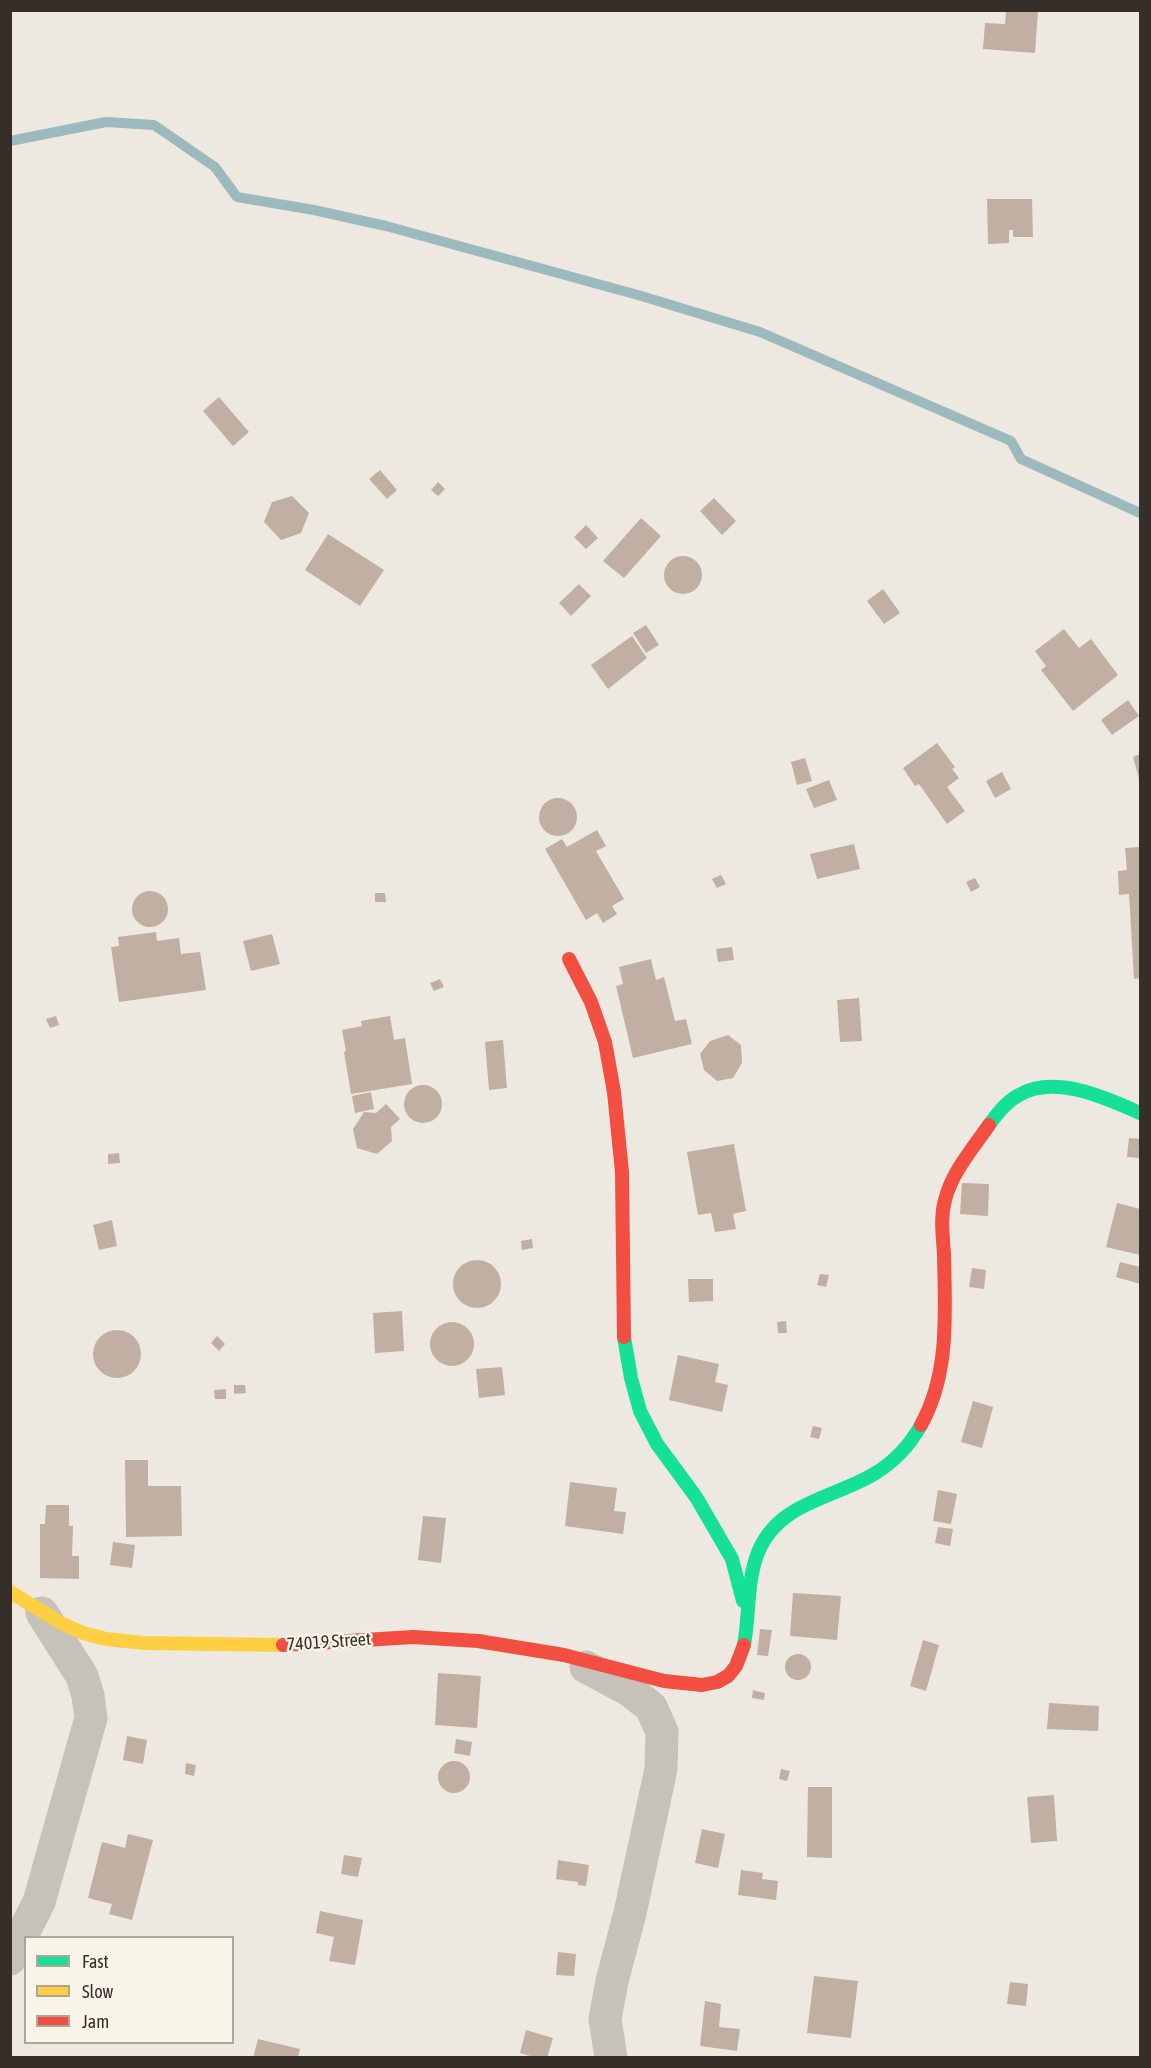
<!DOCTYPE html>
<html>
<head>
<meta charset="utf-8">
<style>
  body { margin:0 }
  #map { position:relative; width:1151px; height:2068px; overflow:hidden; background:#ede9e0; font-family:"Asap Condensed",sans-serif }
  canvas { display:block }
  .frame { position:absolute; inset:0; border:12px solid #362e28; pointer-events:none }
  .legend { position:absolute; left:24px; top:1936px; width:210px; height:108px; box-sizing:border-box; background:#f9f4e8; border:2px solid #aba59b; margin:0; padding:8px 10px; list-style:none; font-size:18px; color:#362e28 }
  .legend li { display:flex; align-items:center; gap:12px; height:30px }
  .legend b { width:30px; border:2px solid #aba59b }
</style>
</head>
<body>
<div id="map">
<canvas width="1151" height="2068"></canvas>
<div class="frame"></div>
<ul class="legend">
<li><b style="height:8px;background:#16e098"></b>Fast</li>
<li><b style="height:8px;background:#ffcf43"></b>Slow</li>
<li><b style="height:8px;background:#f24e42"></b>Jam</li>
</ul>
</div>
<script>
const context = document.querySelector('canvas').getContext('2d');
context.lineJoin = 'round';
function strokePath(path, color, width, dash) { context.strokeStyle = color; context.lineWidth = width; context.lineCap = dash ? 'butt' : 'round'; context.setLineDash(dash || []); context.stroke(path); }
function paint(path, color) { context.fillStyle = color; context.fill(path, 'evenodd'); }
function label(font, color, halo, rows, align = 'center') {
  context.font = font + ' "Asap Condensed",sans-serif'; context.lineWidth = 5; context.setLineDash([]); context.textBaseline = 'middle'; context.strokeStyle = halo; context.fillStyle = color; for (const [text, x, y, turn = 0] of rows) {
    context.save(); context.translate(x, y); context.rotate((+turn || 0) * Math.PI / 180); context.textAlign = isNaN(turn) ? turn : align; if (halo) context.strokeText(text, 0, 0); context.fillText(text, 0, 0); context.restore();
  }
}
strokePath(new Path2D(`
  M10 141 106 122 154 125 215 167 237 197 314 210 386 226 638 295 760 332 1011 441 1021 459 1140 513`), '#9cb9bd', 10);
paint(new Path2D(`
  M1006 10H1038L1035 53 983 49 985 23 1005 24Z
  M987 199H1032L1033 237H1013V230H1009V243L988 244Z
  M219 397 249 432 233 446 203 411Z
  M380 470 397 490 387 499 369 479Z
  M438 482 445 489 438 496 431 490Z
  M292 496 309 513 301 533 281 540 264 522 272 502Z
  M714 498 736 521 722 535 700 511Z
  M641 518 661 536 624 578 603 561Z
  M586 525 598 538 586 549 574 537Z
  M328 534 384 570 360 606 305 570Z
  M664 575a19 19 0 1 1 38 0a19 19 0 1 1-38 0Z
  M579 584 591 596 571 616 559 603Z
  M883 589 900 613 884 624 867 601Z
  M646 625 659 645 646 653 633 633Z
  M1064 629 1079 648 1091 639 1118 675 1073 711 1041 670 1046 666 1035 651Z
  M632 636 647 658 608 689 591 665Z
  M1128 700 1139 716 1112 735 1101 720Z
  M937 743 955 767 952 769 959 778 947 787 965 811 947 824 919 784 915 786 903 768Z
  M1140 754V782L1133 757Z
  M805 758 812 781 797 785 791 762Z
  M1002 772 1011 789 995 798 986 781Z
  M829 780 837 800 814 808 806 789Z
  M539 817a19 19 0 1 1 38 0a19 19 0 1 1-38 0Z
  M597 830 606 846 596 851 624 899 612 906 617 914 603 923 597 913 586 920 545 849 562 839 567 847Z
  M854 844 860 869 817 879 810 854Z
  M1140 847V978L1134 979 1129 894 1119 895 1118 871 1127 870 1125 848Z
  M721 875 726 884 717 888 712 879Z
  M975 878 980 887 971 892 966 882Z
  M132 909a18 18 0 1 1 36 0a18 18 0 1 1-36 0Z
  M375 893H385L386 902H375Z
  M156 932 157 941 179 938 181 954 200 952 206 990 119 1002 111 947 119 946 118 937Z
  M272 934 280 964 251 971 243 941Z
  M732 947 734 960 718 962 716 949Z
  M651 959 656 980 664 977 675 1021 686 1019 692 1044 633 1058 616 986 623 984 619 967Z
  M440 979 444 987 434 991 430 983Z
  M859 998 862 1041 840 1042 837 1000Z
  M56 1016 59 1025 50 1028 46 1019Z
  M390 1016 394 1040 405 1038 412 1084 351 1094 344 1052 346 1051 342 1030 362 1026 361 1021Z
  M728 1035 741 1045 742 1063 733 1078 717 1081 704 1070 700 1054 710 1041Z
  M503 1040 507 1088 489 1090 485 1042Z
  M404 1104a19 19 0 1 1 38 0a19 19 0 1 1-38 0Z
  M371 1092 374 1109 355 1113 352 1096Z
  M386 1104 400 1119 391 1127 392 1141 377 1154 357 1148 353 1129 364 1112 376 1113Z
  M1129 1138 1140 1139V1158L1127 1157Z
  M734 1144 746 1211 733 1214 736 1229 715 1232 711 1213 698 1215 687 1152Z
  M119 1153 120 1163 108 1164V1154Z
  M962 1183 989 1184 988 1216 960 1214Z
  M1117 1203 1140 1209V1255L1106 1247Z
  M112 1220 117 1246 99 1250 93 1225Z
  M532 1239 533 1248 522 1250 521 1241Z
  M453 1284a24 24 0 1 1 48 0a24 24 0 1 1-48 0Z
  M1120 1262 1140 1267V1284L1116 1277Z
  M972 1268 986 1270 984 1289 969 1287Z
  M820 1274 829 1275 826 1287 817 1285Z
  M688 1279H713V1301L689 1302Z
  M402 1311 404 1351 375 1353 373 1313Z
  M786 1321 787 1333H778L777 1322Z
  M430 1344a22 22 0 1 1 44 0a22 22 0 1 1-44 0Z
  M93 1354a24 24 0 1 1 48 0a24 24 0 1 1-48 0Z
  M217 1336 225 1344 219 1351 211 1343Z
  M678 1355 719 1364 715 1382 728 1385 722 1412 669 1400Z
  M502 1367 505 1395 479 1398 476 1369Z
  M234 1385H245L246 1393 234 1394Z
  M226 1389V1399H215L214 1390Z
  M973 1401 993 1407 982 1448 961 1442Z
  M813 1426 822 1428 819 1439 810 1437Z
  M125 1460H148V1486H181L182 1536 126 1537Z
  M570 1482 617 1488 614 1511 626 1512 623 1534 565 1526Z
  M938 1490 957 1494 951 1524 933 1521Z
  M46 1505H69V1526H73L72 1556H79V1579L40 1578V1524H45Z
  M423 1516 446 1518 441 1563 418 1560Z
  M938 1527 953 1529 950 1546 935 1543Z
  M113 1542 135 1545 132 1568 110 1565Z
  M793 1593 841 1596 837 1640 790 1636Z
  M760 1629 772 1630 768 1656 757 1655Z
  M923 1640 939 1645 926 1691 910 1686Z
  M785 1667a13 13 0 1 1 26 0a13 13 0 1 1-26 0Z
  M438 1673 481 1676 477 1728 435 1725Z
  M753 1690 765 1693 764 1700 752 1698Z
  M1049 1703 1099 1706 1098 1731 1047 1729Z
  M127 1736 147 1740 143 1764 123 1760Z
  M456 1739 472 1742 470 1756 454 1753Z
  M438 1777a16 16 0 1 1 32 0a16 16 0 1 1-32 0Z
  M186 1763 196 1765 194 1776 185 1774Z
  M781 1769 790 1771 787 1781 779 1779Z
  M808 1787H832V1858L807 1857Z
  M1054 1795 1057 1841 1031 1843 1027 1797Z
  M702 1829 725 1834 718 1868 695 1863Z
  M128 1834 153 1840 132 1920 109 1914 112 1904 88 1898 102 1842 125 1848Z
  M344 1855 362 1858 358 1877 341 1874Z
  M558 1860 589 1865 586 1886 578 1885V1882L556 1879Z
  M741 1870 763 1873 762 1879 778 1881 776 1900 738 1895Z
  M320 1911 363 1920 355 1965 329 1961 334 1937 316 1933Z
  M558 1952 576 1954 574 1976 556 1975Z
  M814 1976 858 1981 851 2038 807 2033Z
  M1010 1982 1028 1984 1026 2006 1007 2004Z
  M705 2001 721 2004 719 2027 740 2029 737 2051 700 2046Z
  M526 2030 553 2038 547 2058H537L520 2053Z
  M258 2039 300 2049 298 2058H253Z`), '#c0afa2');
strokePath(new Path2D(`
  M586 1667 629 1690 651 1707 662 1732 661 1769 630 1913 612 1981 605 2019 611 2058
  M10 1959 39 1902 91 1718 88 1696 82 1676 42 1613`), '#c6c1b9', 33);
strokePath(new Path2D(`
  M989 1125C997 1114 1006 1102 1019 1095 1055 1074 1106 1098 1140 1113
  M624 1337 631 1378 640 1411 657 1444 696 1497 732 1559 743 1601
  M744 1645C750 1613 746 1581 759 1550 780 1502 834 1498 874 1474 894 1462 910 1445 921 1425`), '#16e098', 14);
strokePath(new Path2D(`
  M10 1592 61 1623 83 1633 106 1639 144 1643 283 1645`), '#ffcf43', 14);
strokePath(new Path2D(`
  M569 959 591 1002 605 1042 614 1092 622 1172 624 1337
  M921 1425C950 1373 945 1312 944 1255 943 1236 940 1218 945 1200 952 1172 973 1148 989 1125
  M283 1645 413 1637 478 1641 564 1655 664 1681 702 1685 717 1682 728 1676 736 1666 744 1645`), '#f24e42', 14);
label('18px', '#362e28', '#f9f4e8', [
  ["74019 Street",329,1642,-4]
]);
</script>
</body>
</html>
